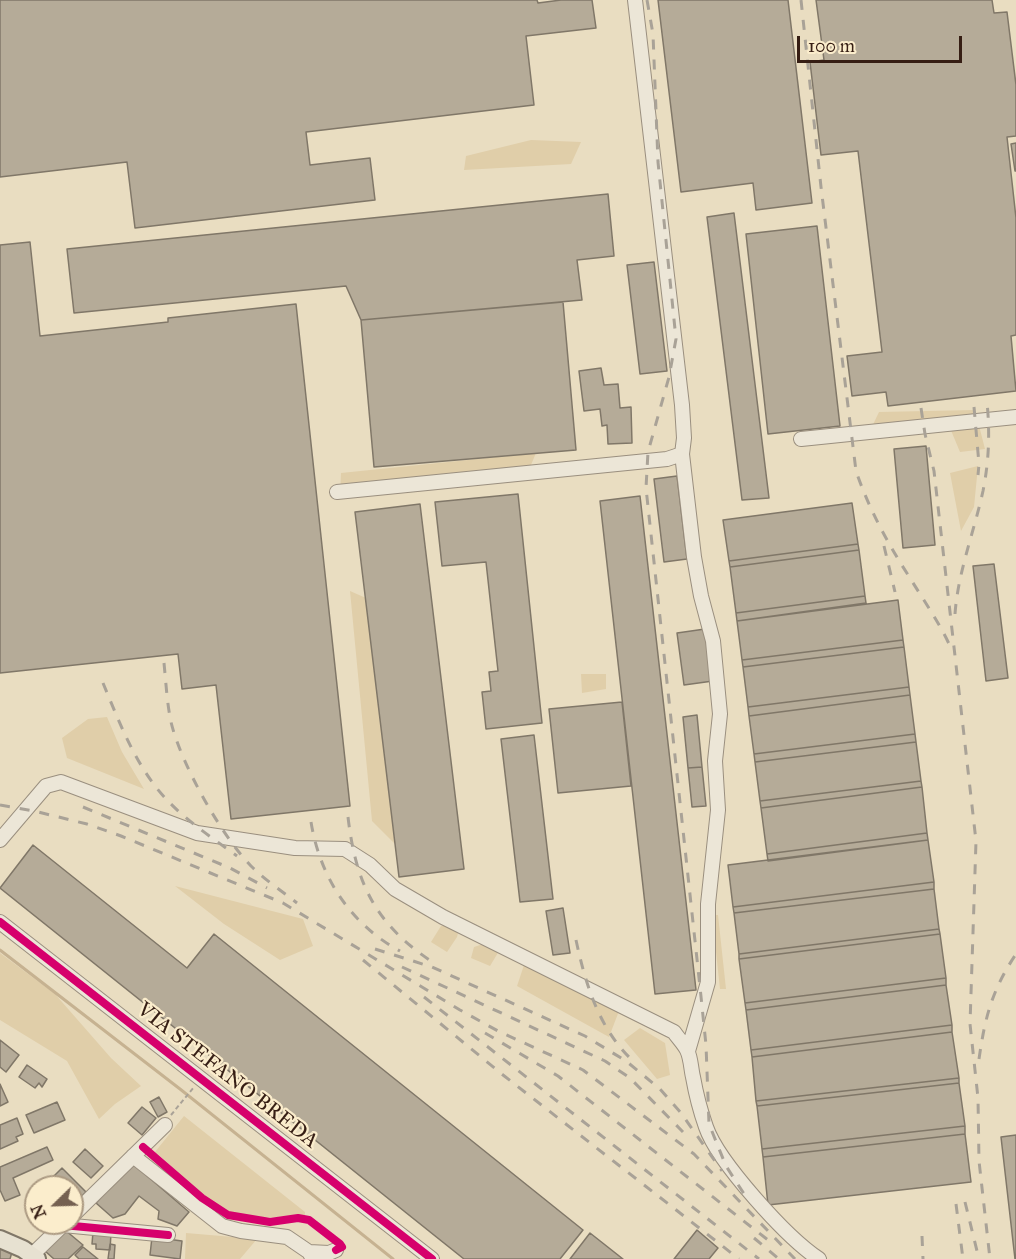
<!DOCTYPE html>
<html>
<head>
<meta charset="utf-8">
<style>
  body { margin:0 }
  #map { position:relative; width:1016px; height:1259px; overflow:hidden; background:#e9ddc1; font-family:"IM FELL Great Primer",serif }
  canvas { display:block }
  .north { position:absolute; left:24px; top:1175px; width:60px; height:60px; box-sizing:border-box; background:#fbedcc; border:2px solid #ac9a82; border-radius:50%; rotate:247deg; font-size:16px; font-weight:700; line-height:24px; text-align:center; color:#361e14 }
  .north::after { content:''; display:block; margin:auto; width:21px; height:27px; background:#756151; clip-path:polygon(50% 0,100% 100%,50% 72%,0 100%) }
  .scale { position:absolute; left:797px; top:36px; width:165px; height:27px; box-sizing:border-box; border:3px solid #361e14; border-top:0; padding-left:8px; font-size:18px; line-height:21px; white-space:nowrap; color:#361e14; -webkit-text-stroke:4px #fbedcc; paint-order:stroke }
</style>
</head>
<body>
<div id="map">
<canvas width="1016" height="1259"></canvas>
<div class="north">N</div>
<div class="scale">100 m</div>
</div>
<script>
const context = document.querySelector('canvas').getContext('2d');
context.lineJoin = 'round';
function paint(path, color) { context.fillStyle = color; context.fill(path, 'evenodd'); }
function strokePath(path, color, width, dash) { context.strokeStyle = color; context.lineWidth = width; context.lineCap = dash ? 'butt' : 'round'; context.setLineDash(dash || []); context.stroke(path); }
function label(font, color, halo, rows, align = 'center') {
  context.font = font + ' "IM FELL Great Primer",serif'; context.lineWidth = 4.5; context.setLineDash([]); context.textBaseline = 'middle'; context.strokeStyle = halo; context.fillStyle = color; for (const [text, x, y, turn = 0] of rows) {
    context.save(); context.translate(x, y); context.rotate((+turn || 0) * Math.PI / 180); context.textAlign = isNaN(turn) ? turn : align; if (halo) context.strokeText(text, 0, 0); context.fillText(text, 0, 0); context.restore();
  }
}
paint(new Path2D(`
  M531 140 581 142 571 164 464 170 466 156Z
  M975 410 985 449 960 452 950 428 869 433 879 412Z
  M536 453 528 472 340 495 341 473Z
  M978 466 974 507 961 531 950 473Z
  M350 591 366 598 395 844 372 821Z
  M581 674H606V689L582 693Z
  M107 717 122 752 144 789 67 758 62 738 88 719Z
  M175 886 303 919 313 946 280 960 224 924Z
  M712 915H718L726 989H720Z
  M460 925 457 937 447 952 431 942 441 926Z
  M492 941 499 951 490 966 471 958 474 947Z
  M0 953 55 994 111 1058 141 1086 115 1104 99 1119 67 1061 0 1020Z
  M524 965 619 1011 609 1037 517 986Z
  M640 1028 665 1043 670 1075 657 1079 624 1040Z
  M184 1116 305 1212V1215C283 1216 257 1221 236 1214 207 1205 179 1171 155 1152Z
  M186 1233 257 1239 240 1259H185Z`), '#e0cea9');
strokePath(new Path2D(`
  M0 950 180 1089 393 1259`), '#c6b291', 3);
const building = new Path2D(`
  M0 0H537L538 3 561 0H592L596 28 526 36 534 105 306 132 310 165 370 158 375 200 135 228 127 162 0 177Z
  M658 0H788L812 203 756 210 753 183 681 192Z
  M816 0H992L994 13 1007 12 1016 85V136L1007 137 1016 218V335L1011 336 1016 391 888 406 886 392 852 396 847 356 882 352 858 151 821 155 810 62 824 60Z
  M1016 143V171H1015L1011 144Z
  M608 194 614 256 577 260 582 300 361 320 346 286 74 313 67 249Z
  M734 213 769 498 742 500 707 217Z
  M817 226 840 426 768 434 746 234Z
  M30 242 40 336 168 322V318L296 304 350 806 231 819 216 685 182 689 178 654 0 673V245Z
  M654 262 667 371 640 374 627 265Z
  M563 302 576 450 374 467 361 320Z
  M601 368 604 385 618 384 620 408 631 407 632 443 608 444 607 425 602 426 600 409 584 411 579 371Z
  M926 446 935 545 903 548 894 449Z
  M677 476 687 559 664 562 654 479Z
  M518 494 542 723 486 729 482 692 491 691 489 672 498 671 486 562 442 566 435 502Z
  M640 496 696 990 655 994 600 501Z
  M852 503 858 544 729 561 723 520Z
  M420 504 464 869 399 877 355 512Z
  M858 544 859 550 730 567 729 561Z
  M859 550 865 596 736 613 730 567Z
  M994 564 1008 678 986 681 973 566Z
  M865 596 866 603 737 621 736 613Z
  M898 600 903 640 742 660 737 621Z
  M705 629 713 681 684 685 677 633Z
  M903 640 904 647 743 667 742 660Z
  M904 647 909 687 748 707 743 667Z
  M909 687 910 695 749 716 748 707Z
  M910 695 915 734 754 754 749 716Z
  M622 702 631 786 558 793 549 709Z
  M697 715 702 767 688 768 683 717Z
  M915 734 916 742 755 762 754 754Z
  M534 735 553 899 520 902 501 739Z
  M916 742 921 781 760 801 755 762Z
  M702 767 706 806 692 807 688 768Z
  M921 781 922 787 761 808 760 801Z
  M922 787 927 833 767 854 761 808Z
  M927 833 928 840 768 861 767 854Z
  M928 840 934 882 733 907 728 865Z
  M33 845 187 968 214 934 583 1230 560 1259H464L0 888Z
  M934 882V889L734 913 733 907Z
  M934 889 939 929 739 954 734 913Z
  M563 908 570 953 553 955 546 911Z
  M939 929 940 934 739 959V954Z
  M940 934 946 978 745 1003 739 959Z
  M946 978V985L746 1010 745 1003Z
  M946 985 952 1025 751 1050 746 1010Z
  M952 1025V1032L752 1057 751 1050Z
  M952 1032 959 1078 756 1101 752 1057Z
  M0 1040 19 1055 6 1072 0 1067Z
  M27 1065 47 1079 42 1087 39 1083 35 1088 19 1077Z
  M959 1078V1083L757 1106 756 1101Z
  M959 1083 965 1126 762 1149 757 1106Z
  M0 1084 8 1102 0 1106Z
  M159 1097 167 1112 158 1117 150 1102Z
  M57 1102 65 1120 34 1133 26 1115Z
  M142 1107 156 1118 142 1135 128 1123Z
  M17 1118 23 1134 16 1137 18 1141 0 1149V1125Z
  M965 1126V1134L763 1157 762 1149Z
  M965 1134 971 1182 768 1205 763 1157Z
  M1016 1135V1259H1015L1001 1137Z
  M47 1147 53 1160 13 1178 20 1195 5 1201 0 1190V1167Z
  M85 1149 103 1166 91 1178 73 1162Z
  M131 1162 189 1212 177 1226 158 1219 159 1211 139 1196 125 1214 113 1218 96 1203Z
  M62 1168 86 1192 72 1206V1187H51L47 1183Z
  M65 1230 83 1245 68 1259H54L45 1251Z
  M697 1230 718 1248 709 1259H674Z
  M93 1232 111 1233 110 1250 96 1249V1244H92Z
  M590 1233 623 1259H570Z
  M152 1237 182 1241 180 1259 150 1255Z
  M110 1244 115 1245 114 1259H108Z
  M83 1247 98 1259H79L75 1255Z
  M0 1249 12 1252 10 1259H0Z`);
paint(building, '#b5ab98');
strokePath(building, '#807768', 1.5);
const minor = new Path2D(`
  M801 439 1016 417
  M682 454 694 557 701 596 713 641 720 714 715 761 718 810 708 904V982L688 1051
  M337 492 667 459 682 454 684 438 682 405 635 0
  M0 840 46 786 61 782 197 833 295 848 345 849 370 865 395 889 443 917 674 1032C678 1038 684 1044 687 1050 691 1058 691 1069 693 1077 696 1094 700 1110 706 1127 718 1162 787 1238 819 1259
  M0 922 432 1259
  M133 1156 222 1226 241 1231 287 1237 309 1252 313 1259
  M72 1216 165 1125
  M63 1225 168 1235
  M309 1252 329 1253 336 1250
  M32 1255 65 1223`);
const major = new Path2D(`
  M0 1239 23 1249 37 1259`);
strokePath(minor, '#9a8f7f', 16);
strokePath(major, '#807768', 20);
strokePath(new Path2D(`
  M171 1115 194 1087`), '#a9a297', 2, [4.5, 3]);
strokePath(minor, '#ece6d7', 14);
strokePath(major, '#e7e1d1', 16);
strokePath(new Path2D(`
  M647 0 653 34 658 162 676 339 669 377 648 452 646 488 700 987 706 1045 709 1124 726 1166 748 1200
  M801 0 821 187 856 471C869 509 888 544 910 578 924 601 939 622 950 646
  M974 407 979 464 978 475
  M921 408 925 434 934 471 976 841 970 1024 978 1098 979 1161 990 1259
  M884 546 895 592
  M955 614C958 572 974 532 983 491 989 461 990 433 987 402
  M164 663C166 683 167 703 171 722 181 764 221 835 251 866 265 880 282 891 297 903
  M103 683C120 724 137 769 168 801 188 822 214 839 237 856
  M0 805 34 811 87 824 121 836 283 903 460 1010 498 1031 583 1070 694 1154 795 1259
  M83 807 230 868 267 888
  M348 817C356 885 376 925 434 963
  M311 822C320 877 350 924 400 951
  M576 940C585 982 598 1026 629 1057
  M375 949 432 967 585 1036 626 1061 660 1089 681 1113 722 1171
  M363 960 503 1075 739 1259
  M402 967 605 1061 630 1078 683 1132
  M424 997 759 1259
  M485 1033 558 1076 768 1240
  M979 1059C985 1017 992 990 1016 954
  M965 1202 979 1259
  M956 1204 963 1259
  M922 1236 923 1259
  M754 1238 779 1259`), '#a9a297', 3, [10, 10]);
strokePath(new Path2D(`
  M0 922 432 1259
  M143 1147 202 1198 228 1215 270 1222 298 1218 309 1220 340 1244 342 1247 336 1250
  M63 1225 168 1235`), '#d6006c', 8);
label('21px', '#361e14', '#fbedcc', [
  ["VIA STEFANO BREDA",227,1076,38]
]);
</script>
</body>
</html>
